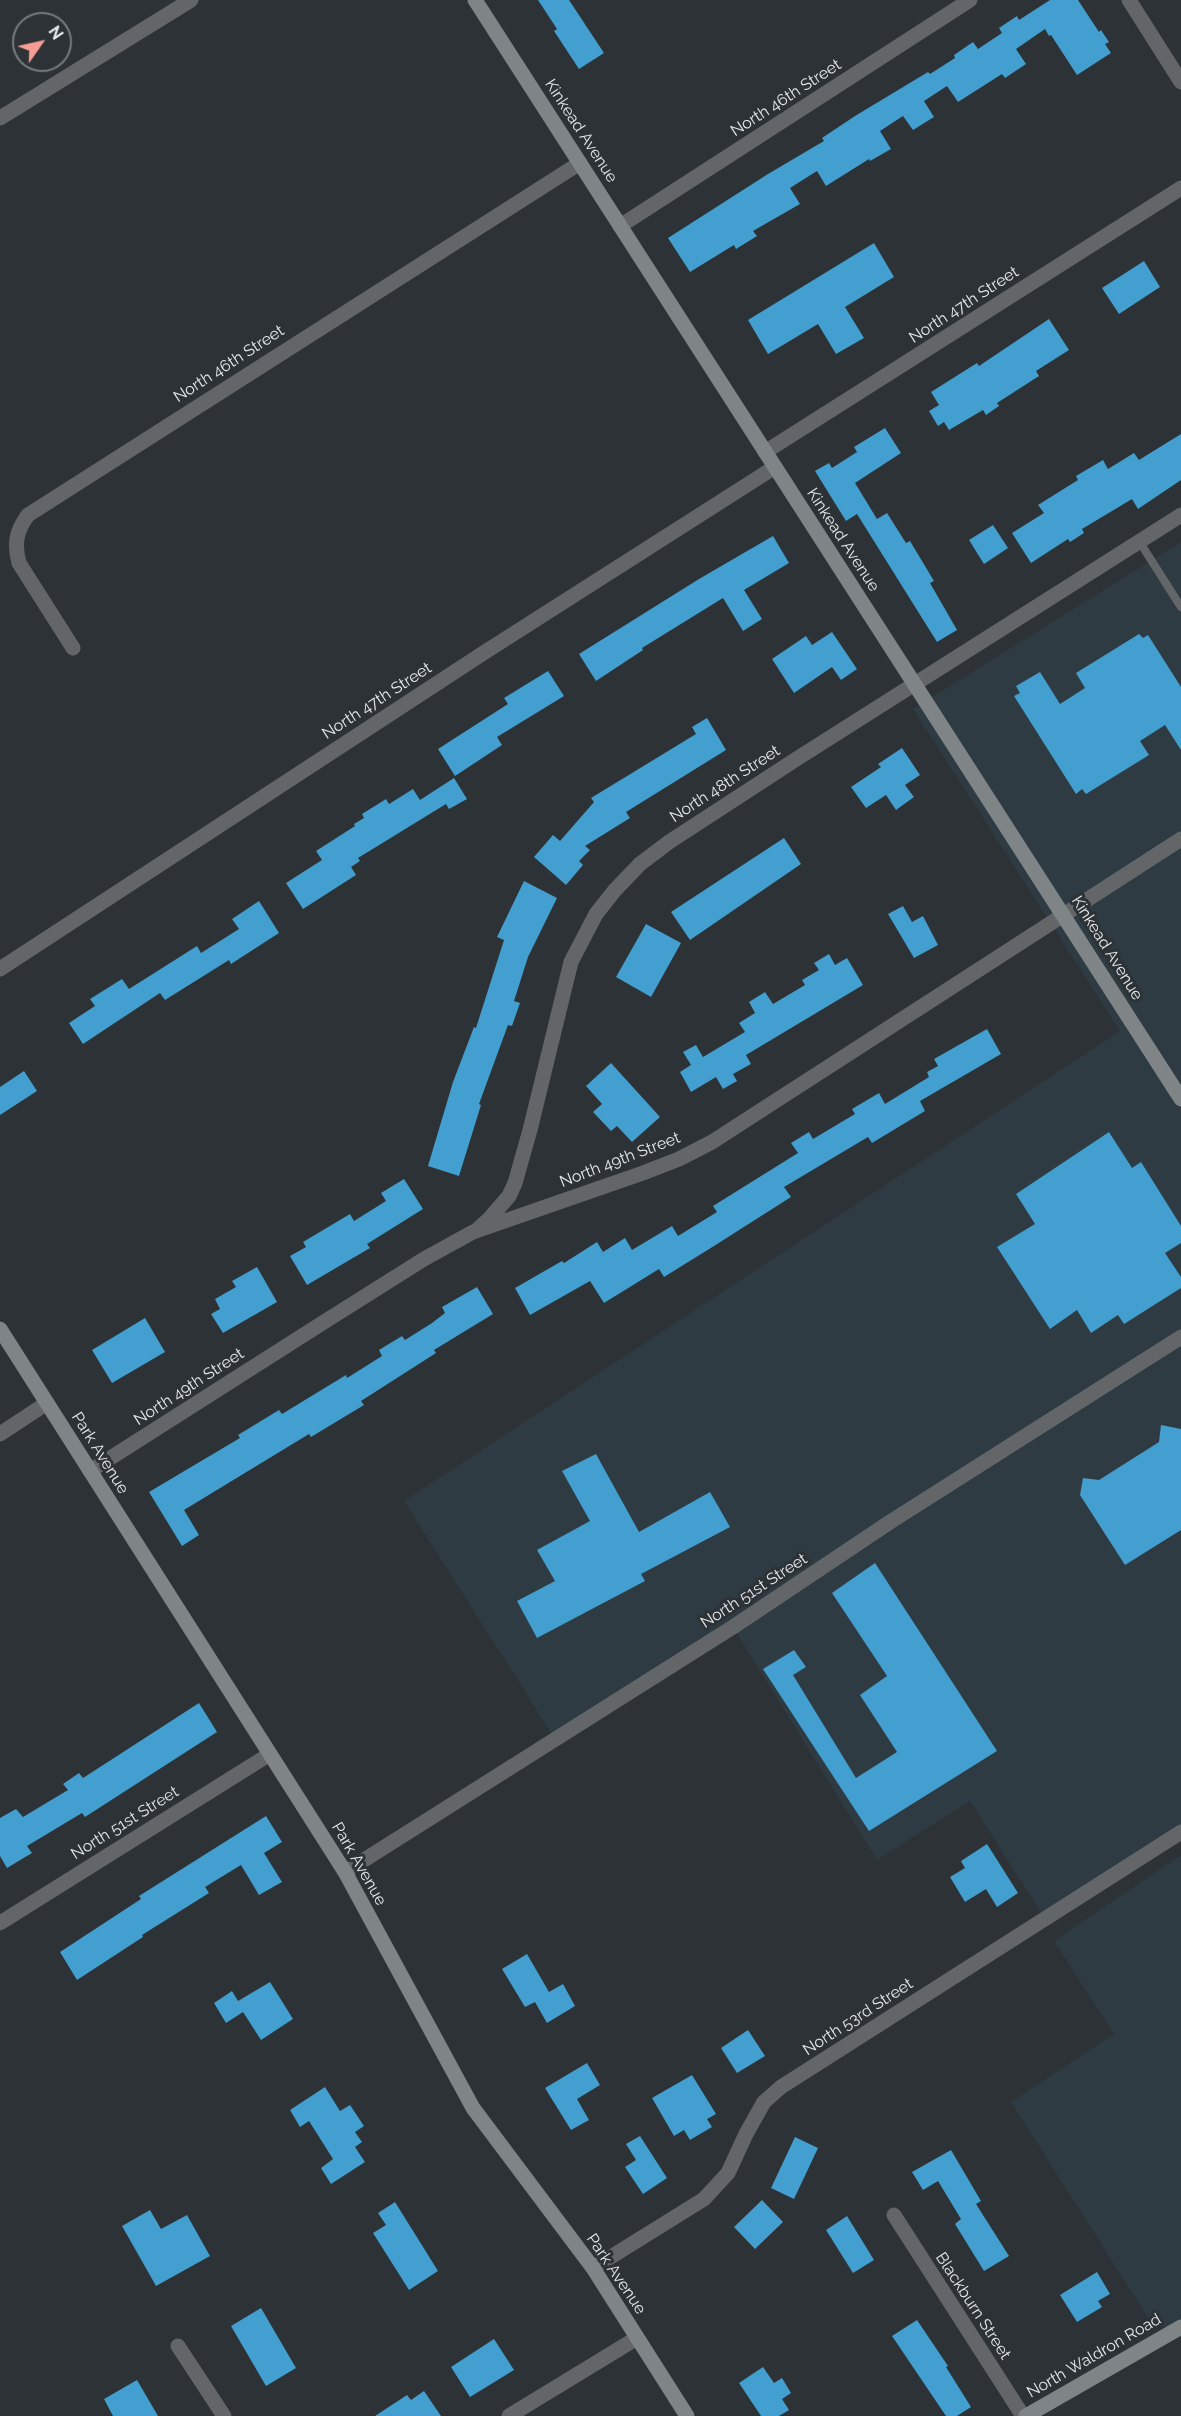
<!DOCTYPE html>
<html>
<head>
<meta charset="utf-8">
<style>
  body { margin:0 }
  #map { position:relative; width:1181px; height:2416px; overflow:hidden; background:#2c3235; font-family:Raleway,sans-serif }
  canvas { display:block }
  .north { position:absolute; left:12px; top:12px; width:60px; height:60px; box-sizing:border-box; background:#2c3235; border:2px solid #767b7e; border-radius:50%; rotate:56deg; font-size:16px; font-weight:700; line-height:24px; text-align:center; color:#e4e8eb }
  .north::after { content:''; display:block; margin:auto; width:21px; height:27px; background:#f59c95; clip-path:polygon(50% 0,100% 100%,50% 72%,0 100%) }
</style>
</head>
<body>
<div id="map">
<canvas width="1181" height="2416"></canvas>
<div class="north">N</div>
</div>
<script>
const context = document.querySelector('canvas').getContext('2d');
context.lineJoin = 'round';
function paint(path, color) { context.fillStyle = color; context.fill(path, 'evenodd'); }
function strokePath(path, color, width, dash) { context.strokeStyle = color; context.lineWidth = width; context.lineCap = dash ? 'butt' : 'round'; context.setLineDash(dash || []); context.stroke(path); }
function label(font, color, halo, rows, align = 'center') {
  context.font = font + ' Raleway,sans-serif'; context.lineWidth = 6; context.setLineDash([]); context.textBaseline = 'middle'; context.strokeStyle = halo; context.fillStyle = color; for (const [text, x, y, turn = 0] of rows) {
    context.save(); context.translate(x, y); context.rotate((+turn || 0) * Math.PI / 180); context.textAlign = isNaN(turn) ? turn : align; if (halo) context.strokeText(text, 0, 0); context.fillText(text, 0, 0); context.restore();
  }
}
paint(new Path2D(`
  M1181 542V1833L1045 1919 970 1801 877 1860 733 1627 555 1739 404 1501 1120 1031 913 709Z
  M1181 1855V2337L1147 2316 1011 2102 1114 2034 1054 1941Z`), '#2f3b42');
paint(new Path2D(`
  M538 0H569L604 53 579 69 554 31 557 29Z
  M1050 0H1078L1099 32 1101 30 1109 42 1105 44 1111 53 1077 75 1051 35 1049 36 1045 29 1016 49 1026 64 1005 78 1002 74 958 102 947 86 924 101 934 117 913 130 903 116 880 131 891 149 870 161 869 159 826 186 817 171 790 188 800 204 753 231 757 236 736 249 734 245 690 272 668 238 768 174 824 141 822 138 855 116 928 72 930 74 955 58 954 55 973 42 978 49 1002 33 999 28 1017 16 1019 20Z
  M874 243 894 277 845 307 864 338 836 354 818 324 768 354 748 320Z
  M1144 261 1160 287 1119 314 1102 288Z
  M1049 319 1069 350 1036 371 1039 376 997 403 999 406 986 415 983 410 949 430 944 422 938 426 929 411 939 405 931 392 977 363 979 366Z
  M885 428 901 453 855 483 877 519 887 513 906 543 910 541 934 581 930 583 957 630 937 642 857 514 846 521 815 471 829 463 832 468 857 452 854 447Z
  M1181 434V480L1138 509 1132 499 1082 529 1084 533 1070 542 1068 539 1031 563 1012 533 1044 513 1038 505 1078 480 1076 476 1103 460 1108 469 1134 453 1139 460Z
  M993 525 1008 548 984 564 969 540Z
  M773 536 789 563 744 590 762 619 743 631 723 598 642 648 643 650 596 681 579 654 699 579Z
  M832 632 857 669 841 680 832 667 794 693 772 659 806 636 812 645Z
  M1139 634 1143 638 1148 635 1181 687V750L1165 725 1140 741 1149 755 1086 794 1082 789 1076 794 1014 696 1020 693 1016 686 1040 672 1060 704 1085 688 1076 673Z
  M548 671 564 696 497 737 502 745 455 776 438 749 508 704 504 698Z
  M707 718 726 750 626 812 630 818 585 846 590 850 579 861 583 865 566 885 534 857 553 835 560 841 594 802 591 798 696 734 692 727Z
  M902 748 920 775 905 785 914 797 896 810 886 795 866 808 851 787 881 767 878 764Z
  M454 778 467 799 449 809 446 804 358 858 360 861 351 867 356 875 303 909 286 883 322 860 316 851 355 826 354 824 364 818 362 814 386 799 389 804 413 789 420 800Z
  M784 838 801 864 690 940 671 912Z
  M524 881 557 898 528 957 514 1001 520 1003 512 1026 508 1025 479 1104 481 1105 459 1176 428 1166 453 1082 474 1027 476 1028 504 940 497 937Z
  M259 901 279 933 231 964 229 960 165 1000 160 993 83 1044 69 1023 95 1006 90 999 122 979 129 989 197 946 201 953 239 929 232 919Z
  M903 906 912 922 923 916 938 945 914 958 888 914Z
  M646 924 681 943 651 997 616 977Z
  M829 954 835 965 847 958 863 985 746 1055 751 1064 733 1074 737 1081 723 1089 716 1077 691 1092 680 1072 691 1065 683 1052 696 1045 703 1057 745 1032 739 1023 755 1013 749 1002 765 992 773 1004 805 985 802 980 819 970 814 963Z
  M987 1029 1001 1054 920 1101 925 1111 872 1143 868 1137 784 1187 791 1197 714 1246 664 1277 659 1269 604 1303 590 1281 530 1315 515 1288 562 1261 564 1263 597 1242 603 1252 625 1238 632 1250 672 1226 678 1236 717 1212 713 1206 798 1153 791 1143 809 1132 813 1139 855 1114 852 1109 879 1093 885 1104 929 1077 927 1072 938 1066 934 1059Z
  M611 1063 660 1117 632 1142 617 1126 611 1131 593 1112 602 1104 586 1086Z
  M24 1071 37 1091 0 1115V1087Z
  M1109 1132 1132 1168 1141 1162 1181 1226V1243L1165 1253 1181 1277V1288L1124 1324 1118 1315 1091 1333 1077 1310 1050 1329 997 1247 1035 1224 1016 1194Z
  M404 1179 423 1209 367 1244 370 1248 307 1285 290 1256 306 1247 303 1242 350 1214 354 1221 386 1201 381 1193Z
  M257 1267 277 1302 223 1333 211 1314 220 1309 215 1299 236 1287 232 1281Z
  M477 1287 493 1314 434 1350 436 1353 361 1401 364 1405 311 1437 309 1434 184 1510 199 1535 182 1546 149 1492 240 1438 238 1435 279 1410 282 1414 346 1375 347 1378 382 1356 379 1350 402 1336 405 1340 432 1323 445 1313 442 1307Z
  M145 1318 165 1352 112 1383 92 1350Z
  M1161 1425 1181 1429V1530L1125 1565 1080 1495 1083 1478 1099 1480 1159 1442Z
  M596 1454 639 1532 710 1492 730 1527 641 1574 645 1581 537 1638 517 1601 555 1581 537 1550 590 1521 562 1471Z
  M875 1563 997 1751 869 1831 763 1669 794 1650 806 1667 793 1675 856 1778 897 1752 860 1695 887 1676 832 1593Z
  M199 1703 217 1732 85 1817 82 1813 27 1846 32 1853 7 1868 0 1856V1818L16 1809 23 1817 68 1790 63 1784 79 1773 83 1778Z
  M266 1816 282 1842 264 1853 282 1882 259 1895 241 1865 205 1887 209 1893 142 1935 143 1937 77 1980 60 1952 141 1899 139 1896Z
  M987 1844 1018 1893 997 1907 986 1889 965 1902 950 1877 965 1868 961 1861Z
  M527 1954 549 1992 563 1984 575 2006 547 2023 535 2002 525 2007 502 1969Z
  M270 1982 293 2019 261 2040 243 2012 226 2023 214 2003 232 1991 238 2001Z
  M748 2030 765 2056 737 2073 721 2048Z
  M587 2063 600 2085 577 2099 589 2120 571 2130 545 2088Z
  M692 2075 716 2114 707 2119 712 2127 690 2140 684 2130 674 2136 652 2098Z
  M325 2087 340 2111 350 2105 364 2126 355 2132 362 2142 355 2147 365 2162 331 2184 321 2168 333 2159 309 2121 300 2127 290 2110Z
  M640 2136 667 2178 643 2194 625 2167 636 2160 626 2144Z
  M795 2137 818 2148 794 2199 771 2188Z
  M951 2150 981 2201 976 2204 1009 2256 984 2271 955 2224 961 2219 938 2181 923 2190 912 2172Z
  M762 2200 783 2222 755 2249 734 2227Z
  M395 2202 438 2271 409 2290 373 2233 386 2225 378 2213Z
  M150 2210 161 2229 187 2215 210 2256 156 2286 122 2226Z
  M847 2216 874 2260 853 2273 826 2230Z
  M1097 2272 1110 2294 1098 2301 1102 2307 1077 2322 1060 2295Z
  M261 2308 296 2368 266 2386 231 2326Z
  M917 2320 948 2366 946 2367 971 2407 957 2416H946L892 2336Z
  M494 2339 514 2370 470 2397 451 2367Z
  M763 2367 774 2383 782 2378 791 2393 782 2399 789 2410 779 2416H761L739 2383Z
  M137 2380 158 2416H113L104 2399Z
  M424 2391 441 2416H375L407 2395 411 2400Z`), '#429fcf');
strokePath(new Path2D(`
  M1139 541 1181 607`), '#636668', 8);
strokePath(new Path2D(`
  M1129 0 1181 82
  M0 118 191 0
  M620 226 970 0
  M765 452 1181 188
  M73 648 19 563C14 544 16 531 28 515L580 163
  M0 969 485 652 775 467
  M478 1229 490 1218 509 1196 515 1183 530 1130 571 962 596 914 615 890 640 864 669 842 798 758 1181 515
  M0 1434 47 1403
  M90 1471 324 1322 424 1259 473 1232 643 1173 679 1159 712 1142 1181 839
  M345 1872 733 1627 890 1522 1181 1337
  M0 1923 270 1754
  M894 2215 1023 2416
  M593 2268 704 2199 728 2173 746 2134 764 2102 781 2087 1181 1832
  M178 2346 224 2416
  M509 2416 637 2338`), '#636668', 15);
strokePath(new Path2D(`
  M475 0 1181 1099
  M0 1329 345 1872 473 2108 593 2268 687 2416
  M1026 2416 1181 2327`), '#7f8487', 15);
label('16px', '#e4e8eb', '#2c3235', [
  ["North 46th Street",786,98,-33],
  ["Kinkead Avenue",581,131,57],
  ["North 47th Street",964,305,-33],
  ["North 46th Street",229,364,-33],
  ["Kinkead Avenue",843,540,57],
  ["North 47th Street",377,701,-33],
  ["North 48th Street",725,784,-33],
  ["Kinkead Avenue",1107,948,58],
  ["North 49th Street",620,1160,-21],
  ["North 49th Street",189,1387,-33],
  ["Park Avenue",100,1453,58],
  ["North 51st Street",754,1591,-33],
  ["North 51st Street",125,1823,-32],
  ["Park Avenue",359,1864,60],
  ["North 53rd Street",858,2017,-33],
  ["Park Avenue",616,2274,56],
  ["Blackburn Street",973,2306,57],
  ["North Waldron Road",1094,2356,-30]
]);
</script>
</body>
</html>
